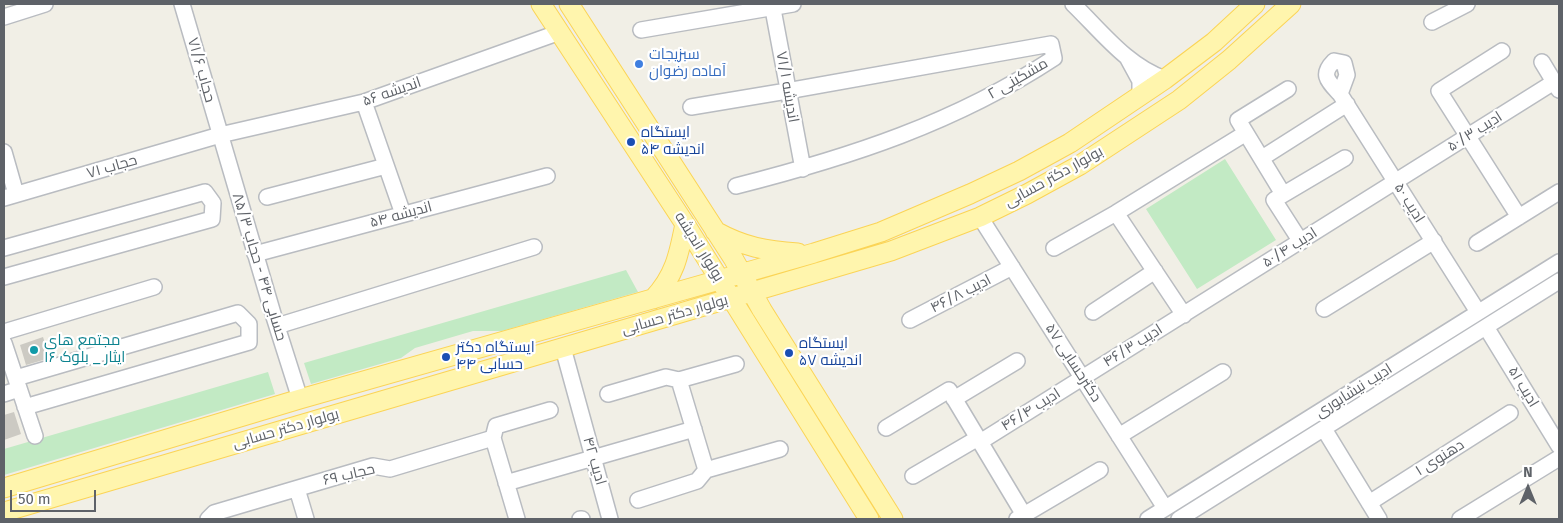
<!DOCTYPE html>
<html>
<head>
<meta charset="utf-8">
<style>
  body { margin:0 }
  #map { position:relative; width:1563px; height:523px; overflow:hidden; background:#f1efe6; font-family:"Fira Sans",sans-serif }
  canvas { display:block }
  .frame { position:absolute; inset:0; border:5px solid #5e6268; pointer-events:none }
  .north { position:absolute; left:1503px; top:463px; width:50px; height:50px; -webkit-text-stroke:4px #fff; paint-order:stroke; rotate:0deg; font-size:14px; font-weight:700; line-height:20px; text-align:center; color:#5e6268 }
  .north::after { content:''; display:block; margin:auto; width:18px; height:22px; background:#5e6268; clip-path:polygon(50% 0,100% 100%,50% 72%,0 100%) }
  .scale { position:absolute; left:10px; top:490px; width:86px; height:22px; box-sizing:border-box; border:2px solid #5e6268; border-top:0; padding-left:6px; font-size:15px; line-height:18px; white-space:nowrap; color:#5e6268; -webkit-text-stroke:4px #fff; paint-order:stroke }
</style>
</head>
<body>
<div id="map">
<canvas width="1563" height="523"></canvas>
<div class="frame"></div>
<div class="north">N</div>
<div class="scale">50 m</div>
</div>
<script>
const context = document.querySelector('canvas').getContext('2d');
context.lineJoin = 'round';
function paint(path, color) { context.fillStyle = color; context.fill(path, 'evenodd'); }
function strokePath(path, color, width, dash) { context.strokeStyle = color; context.lineWidth = width; context.lineCap = dash ? 'butt' : 'round'; context.setLineDash(dash || []); context.stroke(path); }
function label(font, color, halo, rows, align = 'center') {
  context.font = font + ' "Fira Sans",Cairo,sans-serif'; context.lineWidth = 4.5; context.setLineDash([]); context.textBaseline = 'middle'; context.strokeStyle = halo; context.fillStyle = color; for (const [text, x, y, turn = 0] of rows) {
    context.save(); context.translate(x, y); context.rotate((+turn || 0) * Math.PI / 180); context.textAlign = isNaN(turn) ? turn : align; if (halo) context.strokeText(text, 0, 0); context.fillText(text, 0, 0); context.restore();
  }
}
paint(new Path2D(`
  M1225 159 1276 240 1197 289 1146 209Z
  M626 270 638 292 502 331H473L415 348 401 358 311 384 304 363Z
  M268 372 275 394 4 475V449Z`), '#c2eac4');
paint(new Path2D(`
  M43 337 50 358 26 365 20 345Z
  M14 412 21 434 4 440V415Z`), '#cccac3');
const minor = new Path2D(`
  M182 4 274 317 300 399
  M772 4 803 169
  M1073 4C1101 31 1127 66 1165 79
  M4 17 45 4
  M1432 22 1467 4
  M641 30 793 4
  M1502 51 1439 91 1519 217
  M1128 59 1140 81V95
  M1542 62 1559 90
  M1340 94 1347 75 1344 63 1334 61C1320 75 1328 81 1340 94L1478 312
  M364 102 403 214
  M691 107 787 91 1051 44 1054 58C955 123 850 157 736 186
  M4 152 16 194
  M1262 158 1347 104
  M1283 194 1238 120 1288 89
  M267 197 386 166
  M4 198 220 135 364 102 560 32
  M1116 213 1184 315
  M980 217 1165 508
  M1301 242 1274 200 1345 158
  M1477 243 1559 192
  M4 248 205 192 213 203 212 219 4 277
  M1054 248 1116 213 1246 133
  M255 254 547 176
  M1324 309 1434 241
  M1093 312 1155 271
  M910 320 1012 267
  M277 326 534 247
  M1486 327 1559 446
  M4 332 154 287
  M4 343 35 436
  M563 348 610 519
  M16 378 238 313 249 324V342L25 407
  M679 380 706 470
  M679 380 736 364
  M4 394 19 389
  M608 394 666 377 679 380
  M954 399 1017 361
  M886 428 949 390 1024 515
  M1324 429 1379 519
  M1119 436 1223 372
  M493 438 517 519
  M493 438 496 426 550 410
  M980 442 1554 82
  M706 470 780 449
  M913 476 978 438
  M506 483 694 429
  M297 489 306 519
  M638 500 697 481 706 470
  M1369 503 1510 413
  M208 519 214 513 373 466 390 469 493 438
  M580 519H582
  M1017 519 1100 470
  M1148 519 1559 262
  M1179 519 1559 281
  M1460 519 1559 458`);
const major = new Path2D(`
  M541 4 685 224 869 519
  M569 4 733 258 762 310 893 519
  M715 231C744 247 766 251 798 253
  M653 299C675 276 679 254 685 224
  M4 488 300 399 814 253 881 232 970 194 1019 171 1070 143 1165 79 1214 42 1255 4
  M4 512 891 251 980 217 1027 194 1080 165 1179 100 1229 60 1291 4`);
strokePath(minor, '#b9bcc1', 18);
strokePath(major, '#fbd456', 21);
strokePath(minor, '#fff', 15);
strokePath(major, '#fff5ad', 19);
for (const [x, y, r, color] of [
  [639,64,5,"#3f7fe0"],
  [631,142,5,"#1a4fb4"],
  [34,350,5,"#0f9aa8"],
  [789,353,5,"#1a4fb4"],
  [446,357,5,"#1a4fb4"]
]) { const dot = new Path2D(); dot.arc(x, y, r, 0, 2 * Math.PI); context.fillStyle = color; context.fill(dot); strokePath(dot, '#fff', 2); }
label('15px', '#366cbe', '#fff', [
  ["سبزیجات",649,55],
  ["آماده رضوان",649,72]
], 'left');
label('15px', '#5e6268', '#fff', [
  ["حجاب ۷۱/۶",201,70,74],
  ["مشکینی ۲",1018,79,-30],
  ["اندیشه ۷۱/۱",787,87,80],
  ["اندیشه ۵۶",392,92,-19],
  ["ادیب ۵۰/۳",1475,132,-32],
  ["حجاب ۷۱",112,167,-16],
  ["بولوار دکتر حسابی",1054,177,-29],
  ["ادیب ۵۰",1409,203,58],
  ["اندیشه ۵۴",401,215,-15],
  ["بولوار اندیشه",699,247,58],
  ["ادیب ۵۰/۴",1290,248,-32],
  ["حسابی ۴۴ - حجاب ۸۵/۳",259,267,73],
  ["ادیب ۴۶/۸",961,294,-27],
  ["بولوار دکتر حسابی",675,315,-16],
  ["ادیب ۴۶/۳",1133,346,-32],
  ["دکترحسابی ۵۷",1073,363,57],
  ["ادیب ۵۱",1523,387,59],
  ["ادیب نیشابوری",1354,391,-32],
  ["ادیب ۴۶/۴",1031,410,-32],
  ["بولوار دکتر حسابی",286,429,-16],
  ["دهنوی ۱",1440,458,-32],
  ["ادیب ۴۲",594,461,74],
  ["حجاب ۶۹",349,475,-13]
]);
label('15px', '#164399', '#fff', [
  ["ایستگاه",641,133],
  ["اندیشه ۵۴",641,150],
  ["ایستگاه",799,344],
  ["اندیشه ۵۷",799,361],
  ["ایستگاه دکتر",456,348],
  ["حسابی ۴۴",456,365]
], 'left');
label('15px', '#0d838f', '#fff', [
  ["مجتمع های",44,341],
  ["ایثار _ بلوک ۱۶",44,358]
], 'left');
</script>
</body>
</html>
